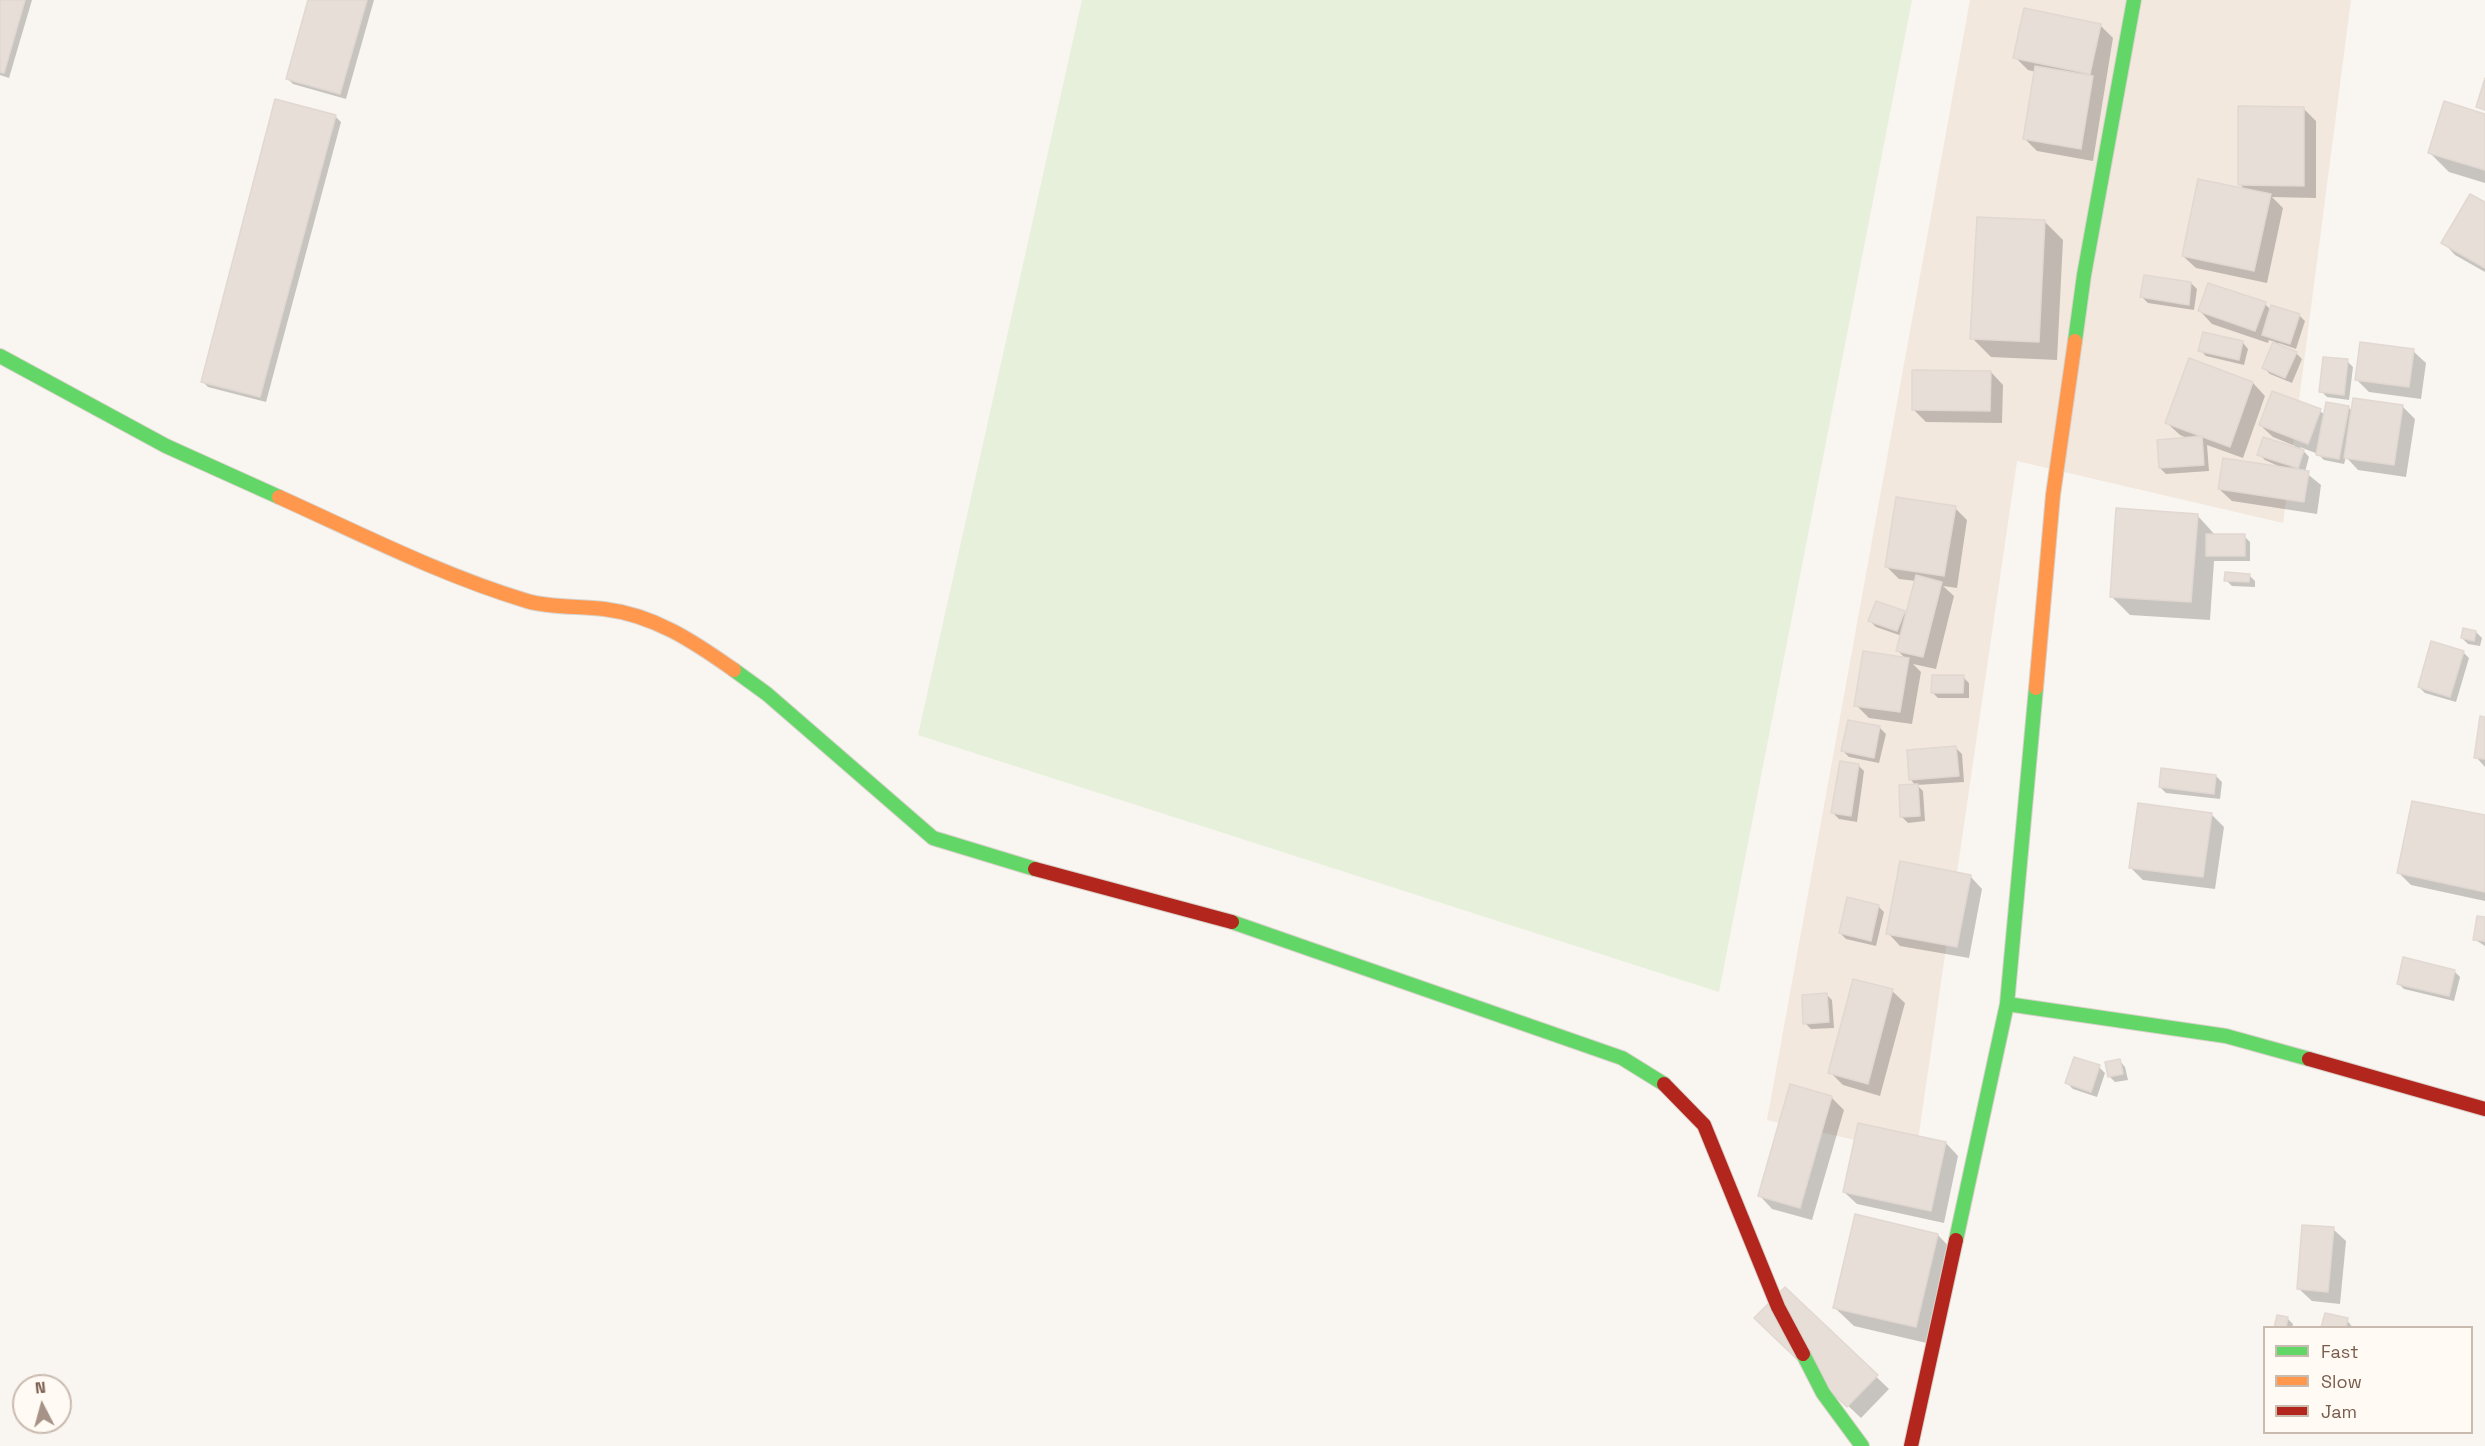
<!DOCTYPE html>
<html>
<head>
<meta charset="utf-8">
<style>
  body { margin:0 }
  #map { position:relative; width:2485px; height:1446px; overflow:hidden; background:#f9f5f0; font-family:"Space Grotesk",sans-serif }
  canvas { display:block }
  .legend { position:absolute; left:2263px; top:1326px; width:210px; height:108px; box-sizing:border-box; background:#fffaf3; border:2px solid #cabbb1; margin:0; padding:8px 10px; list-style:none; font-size:18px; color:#7a5c4d }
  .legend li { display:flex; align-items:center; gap:12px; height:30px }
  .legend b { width:30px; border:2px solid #cabbb1 }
  .north { position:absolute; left:12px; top:1374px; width:60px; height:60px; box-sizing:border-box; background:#fffaf3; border:2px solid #cabbb1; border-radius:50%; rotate:354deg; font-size:16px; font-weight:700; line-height:24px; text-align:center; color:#7a5c4d }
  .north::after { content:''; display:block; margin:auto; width:21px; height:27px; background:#a69286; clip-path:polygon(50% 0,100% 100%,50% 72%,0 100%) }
</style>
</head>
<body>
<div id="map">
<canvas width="2485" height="1446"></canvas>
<ul class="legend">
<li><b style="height:8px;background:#63d668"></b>Fast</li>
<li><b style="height:8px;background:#ff974d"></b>Slow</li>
<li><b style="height:8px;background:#b3261e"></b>Jam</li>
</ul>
<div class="north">N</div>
</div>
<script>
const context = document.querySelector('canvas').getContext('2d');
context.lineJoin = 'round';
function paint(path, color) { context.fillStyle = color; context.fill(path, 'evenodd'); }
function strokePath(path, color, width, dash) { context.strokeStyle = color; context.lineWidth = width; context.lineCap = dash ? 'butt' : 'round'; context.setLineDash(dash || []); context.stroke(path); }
paint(new Path2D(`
  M1970 0H2351L2283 523 2017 461 1916 1154 1767 1120Z`), '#f2e8de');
paint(new Path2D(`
  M1082 0H1912L1719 992 918 735Z`), '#e7f0db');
paint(new Path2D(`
  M0 0H32L9 78 0 75Z
  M309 0H374L346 99 293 84 287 78Z
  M2100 25 2113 38 2093 161 2037 151 2024 138 2036 72 2028 70 2015 57Z
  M2303 108 2316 121V198L2272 197 2283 208 2267 283 2196 268 2183 256 2246 190 2240 185Z
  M2485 115V183L2449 172 2430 153Z
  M335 116 341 122 266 402 208 387 202 381Z
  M2485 204V272L2455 255 2443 242Z
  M2044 221 2063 240 2057 360 1991 357 1972 338Z
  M2191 283 2197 289 2194 310 2148 303 2142 297Z
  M2265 304 2271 310 2299 315 2305 321 2296 349 2279 343 2278 346 2296 353 2302 359 2292 383 2270 374 2264 368 2275 342 2269 340 2268 343 2212 324 2200 311Z
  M2243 343 2248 349 2244 365 2206 356 2200 350Z
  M2413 351 2426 363 2421 399 2369 392 2357 380Z
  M2190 360 2253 383 2265 396 2243 458 2207 445 2209 471 2166 474 2160 468 2189 439 2180 435 2167 423Z
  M2347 361 2353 367 2349 400 2327 397 2321 391Z
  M1991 372 2003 385 2002 423 1926 422 1913 409Z
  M2348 407 2352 411 2403 407 2415 419 2406 477 2358 470 2346 457 2344 464 2324 460 2318 454 2300 447 2309 457 2305 472 2321 485 2317 514 2232 501 2219 489 2285 469 2265 460 2259 454 2294 448 2295 446 2273 437 2260 425 2320 411 2325 415Z
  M1955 508 1967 520 1957 588 1943 586 1954 596 1936 669 1913 664 1921 672 1912 724 1869 718 1856 705 1906 659 1898 651 1902 636 1876 627 1870 621 1904 613 1907 616 1916 581 1899 579 1886 566Z
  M2197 515 2216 536H2244L2250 542V561H2214L2210 620 2130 615 2111 596Z
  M2249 575 2255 581V587L2232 586 2226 580Z
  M2476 632 2482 638 2480 646 2468 644 2462 638Z
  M2463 652 2469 658 2456 702 2425 693 2419 687Z
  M1963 677 1969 683V698H1938L1932 692Z
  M2485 718V767L2476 757Z
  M1880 728 1886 734 1879 763 1849 757 1843 751Z
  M1956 748 1962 754 1964 782 1917 785 1923 791 1925 821 1908 823 1902 817 1916 786 1911 780Z
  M1858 765 1864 771 1857 822 1839 819 1833 813Z
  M2216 776 2222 782 2220 799 2166 793 2160 787Z
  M2211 814 2224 827 2215 889 2143 880 2131 868Z
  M2485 817V901L2411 885 2399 873Z
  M1970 876 1982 889 1969 958 1900 946 1888 933Z
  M1878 906 1884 912 1876 946 1846 939 1840 933Z
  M2485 919V946L2474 939Z
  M2454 971 2460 977 2454 1001 2404 989 2398 983Z
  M1892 991 1905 1003 1880 1096 1843 1085 1830 1072Z
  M1827 995 1832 1000 1834 1028 1811 1029 1805 1023Z
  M2120 1061 2125 1067 2128 1080 2115 1082 2109 1076Z
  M2099 1067 2105 1073 2097 1097 2073 1089 2067 1083Z
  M1831 1097 1844 1110 1812 1220 1772 1209 1760 1196Z
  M1946 1143 1958 1156 1944 1223 1857 1204 1844 1192Z
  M2333 1229 2346 1241 2340 1304 2312 1301 2299 1289Z
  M1938 1235 1956 1254 1935 1345 1854 1326 1835 1308Z
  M1785 1289 1889 1389 1861 1418 1769 1331Z
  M2287 1318 2293 1324 2292 1328H2276Z
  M2347 1320 2353 1328H2323Z`), '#0003');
const building = new Path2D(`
  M0 0H25L4 73 0 72Z
  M308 0H367L340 94 286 79Z
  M2024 8 2101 24 2090 74 2013 58Z
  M2035 66 2093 76 2081 149 2023 139Z
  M2485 78V110L2476 107Z
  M275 99 336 115 260 397 201 382Z
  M2444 101 2485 114V170L2428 153Z
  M2238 106 2304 107V186L2238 185Z
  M2198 179 2271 194 2254 271 2182 256Z
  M2470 194 2485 202V268L2441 243Z
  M1977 217 2045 220 2039 342 1970 339Z
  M2144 275 2191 282 2189 305 2140 297Z
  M2208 283 2266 302 2255 331 2198 311Z
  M2271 305 2300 314 2290 344 2262 335Z
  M2203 332 2243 341 2239 360 2198 351Z
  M2273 342 2297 352 2285 378 2262 368Z
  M2360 342 2414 349 2409 387 2355 380Z
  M2323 357 2348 359 2344 395 2319 392Z
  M2189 358 2253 382 2230 447 2165 423Z
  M1912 370 1991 371 1990 411 1912 410Z
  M2272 391 2321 409 2308 444 2259 425Z
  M2353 398 2403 405 2394 465 2344 458Z
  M2326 402 2349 406 2339 459 2316 455Z
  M2202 436 2204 465 2159 468 2157 440Z
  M2263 437 2304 450 2298 468 2257 455Z
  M2223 458 2309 471 2304 502 2218 489Z
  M1896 497 1956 506 1944 576 1885 567Z
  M2116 508 2198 514 2191 602 2110 597Z
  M2206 534H2245V556H2206Z
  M2225 572 2250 574 2249 582 2224 581Z
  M1916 575 1942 582 1923 657 1896 651Z
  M1876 601 1905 611 1897 631 1868 621Z
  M2463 628 2476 631 2474 641 2461 638Z
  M2431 641 2464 651 2450 697 2418 687Z
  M1863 651 1909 658 1900 712 1854 706Z
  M1932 675H1964L1963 693H1931Z
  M2480 716 2485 717V759L2474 758Z
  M1848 720 1880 726 1874 758 1841 751Z
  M1956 746 1959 776 1909 780 1907 750Z
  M1840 761 1859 764 1851 816 1831 813Z
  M2161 768 2216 775 2214 794 2159 787Z
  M1918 784 1920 816 1900 817 1899 785Z
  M2412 801 2485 815V892L2397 873Z
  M2138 803 2212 813 2203 877 2129 868Z
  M1900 861 1971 875 1957 947 1886 934Z
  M1847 897 1879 905 1871 941 1839 933Z
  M2477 916 2485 917V941L2473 940Z
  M2403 957 2455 970 2449 996 2397 984Z
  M1853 979 1893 989 1868 1084 1828 1073Z
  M1827 993 1829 1022 1803 1024 1802 995Z
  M2074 1057 2100 1065 2091 1092 2065 1083Z
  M2120 1059 2123 1074 2108 1077 2105 1062Z
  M1790 1084 1832 1096 1800 1208 1758 1196Z
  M1858 1123 1946 1142 1931 1211 1843 1192Z
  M1855 1214 1938 1234 1916 1327 1833 1308Z
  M2302 1225 2334 1227 2328 1292 2297 1289Z
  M1785 1287 1878 1375 1847 1407 1754 1318Z
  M2325 1313 2348 1318 2346 1328H2321Z
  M2277 1315 2288 1317 2286 1328H2274Z`);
paint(building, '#e6ded7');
strokePath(building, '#e2d8d2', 1.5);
const fast = new Path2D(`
  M2075 341 2084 275 2134 0
  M0 356 166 446 279 497
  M734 670 767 694 933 838 1035 869
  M1232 922 1622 1058 1664 1084
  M2007 1004 2226 1036 2309 1059
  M1956 1240 2007 1004 2036 688
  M1803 1354 1823 1393 1862 1446`);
const slow = new Path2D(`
  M279 497C361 534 441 575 527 601 551 608 579 606 604 609 654 615 693 641 734 670
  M2036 688 2053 495 2075 341`);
const jam = new Path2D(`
  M1035 869 1232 922
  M2309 1059 2485 1109
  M1664 1084 1704 1125 1778 1307 1803 1354
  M1911 1446 1956 1240`);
strokePath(fast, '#d9d2cb', 16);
strokePath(slow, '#d9d2cb', 16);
strokePath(jam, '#d9d2cb', 16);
strokePath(fast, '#63d668', 14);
strokePath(slow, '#ff974d', 14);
strokePath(jam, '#b3261e', 14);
</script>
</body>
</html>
